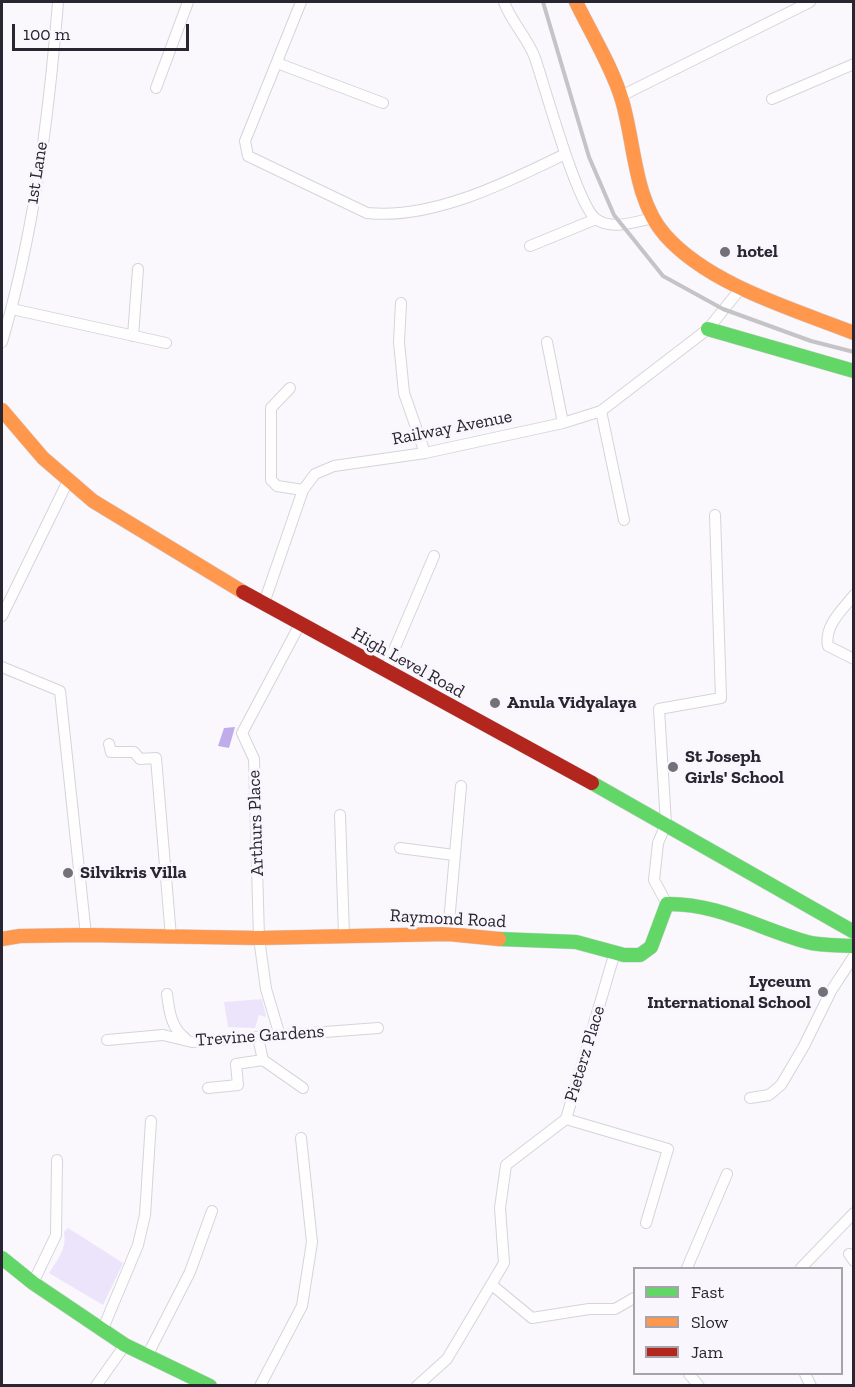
<!DOCTYPE html>
<html>
<head>
<meta charset="utf-8">
<style>
  body { margin:0 }
  #map { position:relative; width:855px; height:1387px; overflow:hidden; background:#faf8fc; font-family:"Zilla Slab",serif }
  canvas { display:block }
  .frame { position:absolute; inset:0; border:3px solid #292631; pointer-events:none }
  .legend { position:absolute; left:633px; top:1267px; width:210px; height:108px; box-sizing:border-box; background:#f9f7fd; border:2px solid #a6a3ab; margin:0; padding:8px 10px; list-style:none; font-size:18px; color:#292631 }
  .legend li { display:flex; align-items:center; gap:12px; height:30px }
  .legend b { width:30px; border:2px solid #a6a3ab }
  .scale { position:absolute; left:12px; top:24px; width:177px; height:27px; box-sizing:border-box; border:3px solid #292631; border-top:0; padding-left:8px; font-size:18px; line-height:21px; white-space:nowrap; color:#292631; -webkit-text-stroke:4px #f9f7fd; paint-order:stroke }
</style>
</head>
<body>
<div id="map">
<canvas width="855" height="1387"></canvas>
<div class="frame"></div>
<ul class="legend">
<li><b style="height:8px;background:#63d668"></b>Fast</li>
<li><b style="height:8px;background:#ff974d"></b>Slow</li>
<li><b style="height:8px;background:#b3261e"></b>Jam</li>
</ul>
<div class="scale">100 m</div>
</div>
<script>
const context = document.querySelector('canvas').getContext('2d');
context.lineJoin = 'round';
function paint(path, color) { context.fillStyle = color; context.fill(path, 'evenodd'); }
function strokePath(path, color, width, dash) { context.strokeStyle = color; context.lineWidth = width; context.lineCap = dash ? 'butt' : 'round'; context.setLineDash(dash || []); context.stroke(path); }
function label(font, color, halo, rows, align = 'center') {
  context.font = font + ' "Zilla Slab",serif'; context.lineWidth = 6; context.setLineDash([]); context.textBaseline = 'middle'; context.strokeStyle = halo; context.fillStyle = color; for (const [text, x, y, turn = 0] of rows) {
    context.save(); context.translate(x, y); context.rotate((+turn || 0) * Math.PI / 180); context.textAlign = isNaN(turn) ? turn : align; if (halo) context.strokeText(text, 0, 0); context.fillText(text, 0, 0); context.restore();
  }
}
paint(new Path2D(`
  M262 999 266 1017 259 1015 255 1028 228 1027 224 1002Z
  M68 1228 123 1263 103 1305 49 1273C58 1259 67 1249 64 1232Z`), '#ebe4fb');
paint(new Path2D(`
  M235 727 229 748 218 746 224 728Z`), '#c0acea');
const street = new Path2D(`
  M301 2 245 141 248 156 367 213C432 220 508 182 565 154
  M504 2C511 22 528 38 535 58 545 87 577 205 596 219 612 231 637 221 654 218
  M277 63 383 103
  M156 88 188 2
  M621 96 810 2
  M772 99 854 64
  M530 246 596 219
  M401 303 399 342 404 393 425 453
  M12 309 166 343
  M133 336 138 269
  M2 342C34 233 49 115 58 2
  M547 342 563 423
  M290 388 271 408V480L277 486 303 490
  M601 411 624 520
  M854 595C842 610 824 626 828 646L854 659
  M264 603 303 490 315 474 334 466 425 453 563 423 601 411 708 329 741 288
  M2 616 68 481
  M2 667 60 691 86 935
  M385 671 434 556
  M109 744 111 752H134L140 759 156 758 171 937
  M340 815 344 935
  M400 848 454 855
  M667 904 654 880 658 843 666 824 659 709 721 698 715 515
  M448 934 461 786
  M167 994C169 1010 171 1028 185 1038
  M280 1036 266 989 259 938 254 759 242 733 300 624
  M258 1038 263 1060 303 1088
  M107 1040 163 1035 192 1042 378 1028
  M208 1088 238 1085 236 1064 263 1060
  M750 1098 769 1095 781 1085 804 1046 831 991 854 956
  M566 1119 668 1149 646 1223
  M849 1254 854 1261
  M687 1268 727 1174
  M801 1268 854 1213
  M33 1283 56 1235 57 1160
  M492 1285 532 1318 589 1309H615L634 1298
  M102 1331 138 1245 145 1215 151 1121
  M147 1356 190 1272 212 1211
  M689 1374 699 1386
  M805 1374 811 1386
  M96 1386 125 1345
  M260 1386 302 1306 312 1242 301 1138
  M417 1386 447 1359 504 1263 500 1208 506 1165 566 1119 615 952`);
const fast = new Path2D(`
  M708 329 854 371
  M592 783 854 932
  M499 939 576 942 624 955H640L651 947 667 904C717 903 760 929 807 942 822 946 838 945 854 946
  M2 1258 33 1283 125 1345 210 1386`);
const slow = new Path2D(`
  M576 2C591 33 611 65 621 97 635 140 633 199 665 235 709 285 793 309 854 333
  M2 410 43 458 93 501 243 592
  M2 939 20 936 86 935 259 938 448 934 499 939`);
const jam = new Path2D(`
  M243 592 592 783`);
strokePath(street, '#d6d3db', 12);
strokePath(fast, '#d6d3db', 15);
strokePath(slow, '#d6d3db', 15);
strokePath(jam, '#d6d3db', 15);
strokePath(street, '#fefeff', 10);
strokePath(fast, '#63d668', 14);
strokePath(slow, '#ff974d', 14);
strokePath(jam, '#b3261e', 14);
strokePath(new Path2D(`
  M543 2 589 157 614 215 663 276 723 309 811 341 854 352`), '#c4c3c6', 4);
for (const [x, y, r, color] of [
  [725,252,6,"#727078"],
  [495,703,6,"#727078"],
  [673,767,6,"#727078"],
  [68,873,6,"#727078"],
  [823,992,6,"#727078"]
]) { const dot = new Path2D(); dot.arc(x, y, r, 0, 2 * Math.PI); context.fillStyle = color; context.fill(dot); strokePath(dot, '#f9f7fd', 2); }
label('18px', '#292631', '#f9f7fd', [
  ["1st Lane",37,173,-81],
  ["Railway Avenue",452,428,-11],
  ["High Level Road",408,663,29],
  ["Arthurs Place",256,823,-92],
  ["Raymond Road",448,919,3],
  ["Trevine Gardens",260,1036,-4],
  ["Pieterz Place",585,1054,-73]
]);
label('bold 18px', '#292631', '#f9f7fd', [
  ["hotel",737,252],
  ["Anula Vidyalaya",507,703],
  ["St Joseph",685,757],
  ["Girls' School",685,778],
  ["Silvikris Villa",80,873],
  ["Lyceum",811,982,"right"],
  ["International School",811,1003,"right"]
], 'left');
</script>
</body>
</html>
